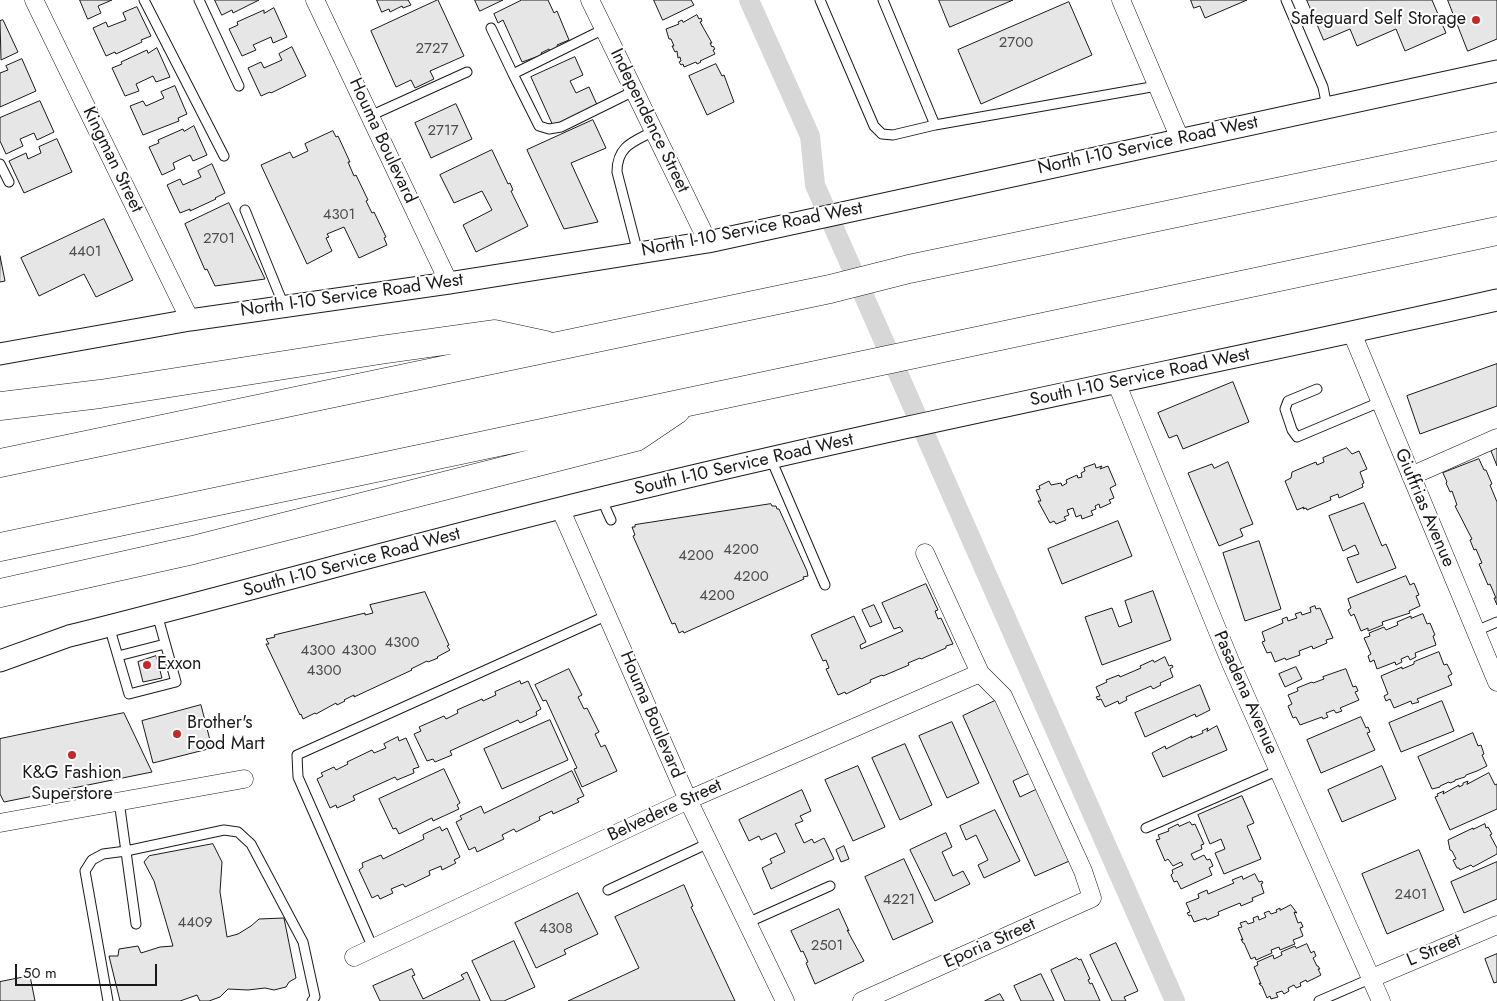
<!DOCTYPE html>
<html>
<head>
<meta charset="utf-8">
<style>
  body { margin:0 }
  #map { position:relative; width:1497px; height:1001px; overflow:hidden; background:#fff; font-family:Jost,sans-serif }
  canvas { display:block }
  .scale { position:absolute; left:15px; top:964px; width:142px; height:22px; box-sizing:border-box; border:2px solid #1a1a1a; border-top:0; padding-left:6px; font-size:15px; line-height:18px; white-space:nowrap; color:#1a1a1a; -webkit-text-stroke:4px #fff; paint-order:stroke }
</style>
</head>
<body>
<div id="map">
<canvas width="1497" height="1001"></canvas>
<div class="scale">50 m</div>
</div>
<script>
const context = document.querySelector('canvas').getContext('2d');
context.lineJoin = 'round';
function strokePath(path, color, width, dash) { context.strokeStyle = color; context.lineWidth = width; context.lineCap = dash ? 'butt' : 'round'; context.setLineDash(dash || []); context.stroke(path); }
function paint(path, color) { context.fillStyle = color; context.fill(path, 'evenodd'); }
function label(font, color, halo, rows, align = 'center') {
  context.font = font + ' Jost,sans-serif'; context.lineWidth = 4; context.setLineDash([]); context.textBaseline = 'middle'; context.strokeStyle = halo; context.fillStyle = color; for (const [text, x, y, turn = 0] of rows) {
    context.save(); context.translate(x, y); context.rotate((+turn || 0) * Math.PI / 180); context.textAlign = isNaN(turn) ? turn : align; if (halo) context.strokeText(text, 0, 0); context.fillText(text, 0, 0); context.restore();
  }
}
strokePath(new Path2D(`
  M749 0 810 136 815 185 1175 1001`), '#d7d7d7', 20);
const building = new Path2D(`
  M80 0H112L98 6 101 13 88 19Z
  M215 0H259L233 13 232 10 222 15Z
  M377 0H408L411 5 403 8 402 6 390 12 389 9 382 12Z
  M438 0 464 56 430 71 434 79 415 88 411 80 396 87 371 31Z
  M475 0H503L480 11Z
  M522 0H548L554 13 557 11 569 40 557 45 558 48 550 51 549 49 541 53 542 55 522 62 503 20 498 23 494 14Z
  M654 0H691L694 5 663 20Z
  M939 0H1013L950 27Z
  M1191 0H1247L1205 18 1200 6 1194 8Z
  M1307 0H1432L1446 33 1405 51 1396 29 1357 46 1350 29 1324 40Z
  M1448 0H1497V39L1468 51Z
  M1069 2 1092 55 981 104 958 50Z
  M137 7 151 36 141 40 142 42 116 54 115 52 106 56 93 28 106 22 108 27 126 20 123 13Z
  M274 8 287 37 273 43 271 37 253 45 256 50 242 56 229 29 238 25 237 22 264 10V13Z
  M697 15 699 19 701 18 702 21 700 22 712 43H710L712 47 713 46 715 49 713 50 715 54 700 61 701 62 697 64 696 62 684 67 683 64 681 65 679 62 681 61 680 57 678 58 677 51 675 52 672 46H674L671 39H669L666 29 679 24 678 22 682 20 683 22Z
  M3 20 18 52 1 60 0 21Z
  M292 47 306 76 271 93 270 92 261 96 248 68 261 62 264 68 282 60 279 54Z
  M157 48 170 77 156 82 153 76 136 84 139 91 125 96 112 68 122 64 121 62 147 50 148 53Z
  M575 57 583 75 570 81 576 93 589 87 598 107 554 128 531 77Z
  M22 59 36 91 0 107V73L8 70 6 66Z
  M716 64 722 76 724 75 734 102 707 115 689 76Z
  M175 86 187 114 178 118 179 121 143 135 130 106 143 101 146 106 164 98 161 92Z
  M40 101 54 132 37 140 34 133 20 139 23 146 6 154 0 141V118Z
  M456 104 472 139 431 158 415 123Z
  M593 120 606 148 571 163 598 222 564 229 527 150Z
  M194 126 207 155 193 161 190 155 173 163 175 169 162 175 149 147 159 143 158 140 183 129 184 131Z
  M333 131 336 137 338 136 350 162H348L354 176 356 175 368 200 366 201 372 213 374 212 386 237 384 238 387 245 359 258 344 227 327 234 329 237 326 238 332 251 307 264 261 165 290 152 293 158 308 151 305 144Z
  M57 139 72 172 24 193 9 161 26 153 28 159 41 153 39 147Z
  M492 150 508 184 510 183 513 190 511 191 528 226 476 252 463 225 492 210 482 191 454 203 440 175Z
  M212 164 225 193 215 198 216 199 190 211V209L180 213 167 185 180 179 183 185 201 177 198 171Z
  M229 203 265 279 215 286 207 269 205 270 185 224Z
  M104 219 133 280 96 297 84 274 39 296 21 258Z
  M0 256 5 281 0 282Z
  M1497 364V406L1420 434 1407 396Z
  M1233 382 1249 422 1183 449 1177 435 1169 438 1158 413Z
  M1347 448 1352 454 1359 451 1367 469 1360 472 1364 483 1362 484 1363 487 1339 498 1338 494 1330 497 1331 500 1307 510 1306 508 1303 509 1304 507 1297 510 1285 481 1291 478 1292 472 1316 462 1317 465 1324 462 1323 458Z
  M1497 448V466L1491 451Z
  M1479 459 1484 470H1486L1492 484 1490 485 1497 502V605L1494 598H1496L1490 584 1488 585 1479 564 1482 563 1476 549 1474 550 1470 540 1472 539 1455 506 1457 505 1452 491 1450 492 1446 483 1447 482 1443 473Z
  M1228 462 1253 524 1240 529 1243 536 1219 546 1188 473 1212 464 1214 468Z
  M1095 464 1096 468 1102 466 1100 469 1108 466 1116 485 1110 488 1114 498 1109 500 1111 503 1100 508 1099 504 1095 506 1096 509 1091 511 1093 515 1082 519 1081 515 1076 517 1073 508 1067 510 1069 515 1064 517 1066 520 1056 524 1054 521 1050 523 1038 501H1041L1036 490 1040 489 1039 486 1049 481 1051 485 1061 483 1062 486 1067 483 1066 480 1077 475 1078 478 1082 477 1081 473 1085 471 1084 468Z
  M1364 503 1382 546 1386 544 1396 568 1357 583 1347 558 1359 554 1355 545 1343 551 1329 516Z
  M771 504 772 506H776L777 509H779L807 571 808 576 803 577 804 579 684 633 683 631 679 633 675 623 672 624 633 536 635 535 632 527H635V525Z
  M1118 521 1132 556 1062 584 1048 549Z
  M1259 541 1281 609 1245 621 1223 553Z
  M1406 576 1410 585 1414 583 1419 595 1416 596 1420 606 1409 611 1410 613 1382 622 1383 625 1368 631V628L1361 631 1354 614 1351 616 1348 610 1351 608 1348 599Z
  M926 584 938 610 935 611 938 619 941 618 953 644 946 646V648L921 659 920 658 908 663 909 665 883 676 882 675 870 680 871 682 846 694 845 692 838 695 826 669 829 668 826 660 823 661 811 635 854 616 866 642 860 645 861 649 903 631 900 627 894 629 882 603Z
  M1153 591 1171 640 1102 665 1085 617 1112 608 1119 627 1132 622 1125 601Z
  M425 592 449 645 447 646 450 650 437 657 438 658 428 662 427 661 411 669 412 670 354 697V695L344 700 345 701 337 705 336 703 316 714 315 713 303 719 301 714 300 715 266 644H269L266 639 275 637 274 635 365 613V615L373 613 370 605Z
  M874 605 882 622 870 627 862 610Z
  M1315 606 1316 609 1320 608 1333 638 1326 640 1327 643 1313 649 1312 646 1299 651 1300 655 1286 660 1285 658 1275 662 1271 652 1267 653 1262 642 1265 641 1262 632 1283 623 1282 619 1287 617 1288 621 1297 618 1295 614 1301 612 1302 615 1311 612 1310 608Z
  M1423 614 1427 624 1430 623 1435 635 1433 636 1436 645 1415 653 1416 657 1410 660 1408 656 1401 659 1402 662 1396 665 1395 662 1377 669 1374 660 1370 662 1368 656 1371 654 1364 638 1370 636 1369 633 1384 627 1386 630 1398 625 1397 622 1411 616V618Z
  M1439 652 1444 665 1447 664 1452 674 1448 676 1452 685 1417 699 1419 702 1412 704 1411 701 1394 708 1390 699 1386 701 1384 696 1388 694 1381 676 1402 667V669L1414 664V662Z
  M156 656 162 678 143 682 138 662Z
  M1165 657 1169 666 1172 665 1173 667 1170 669 1173 677 1160 683 1161 685 1153 689 1151 686 1126 697 1127 700 1119 704 1118 701 1105 707 1101 699 1098 700 1096 697 1100 696 1096 687 1107 682 1106 680 1119 675 1120 677 1141 668 1140 666 1153 660 1154 662Z
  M1296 667 1302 679 1285 687 1279 674Z
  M569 669 582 695 578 697 584 709 587 708 599 732 595 734 601 747 605 745 617 771 582 787 574 769 577 768 546 700 543 701 535 685Z
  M1346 669 1353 687 1356 686 1358 691 1355 692 1359 700 1340 708 1342 711 1336 713 1334 710 1326 713 1328 717 1323 719 1322 717 1300 725 1296 717 1293 718 1288 706 1292 704 1288 695 1298 691 1297 688 1312 682 1313 683 1324 679 1323 677Z
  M520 681 521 684 528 681 541 709 536 712 537 715 520 723 518 720 450 751 452 755 435 762 433 759 427 761 414 734 421 731 419 727 444 716 446 719 458 713 457 710 482 699 483 701 496 695 495 692Z
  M1200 685 1210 710 1196 717 1195 714 1145 737 1135 713Z
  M1001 698 1034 771 1013 781 1020 797 1041 787 1074 859 1035 876 963 716Z
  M1442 701 1454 731 1401 752 1389 723Z
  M201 705 212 748 153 763 142 721Z
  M124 713 152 772 4 802 0 794V739Z
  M1361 717 1366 728 1368 727 1370 732 1367 733 1375 750 1321 773 1307 740Z
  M550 720 568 760 502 789 484 749Z
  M952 722 979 783 947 798 919 736Z
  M1217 726 1227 750 1163 777 1152 753 1165 746 1166 749 1192 736 1191 738 1203 733 1202 731 1208 728 1207 731Z
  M1473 733 1478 746 1481 745 1484 754 1482 755 1487 766 1477 771 1466 775 1465 777 1455 780V781L1450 783 1449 782 1440 786V787L1432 789 1418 757Z
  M398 737 399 741 406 738 419 767 413 769 414 773 397 780 395 777 353 796 355 800 337 808 336 805 330 808 317 779 323 776 321 773 334 767 336 770 348 764 347 762 372 750 374 753 386 748 384 744Z
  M905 744 932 805 900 820 872 758Z
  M858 766 885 827 853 841 825 780Z
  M1382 766 1396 799 1342 822 1328 790Z
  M444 769 460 803 457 805 459 809 433 821 432 818 399 834 396 828 393 829 379 799Z
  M572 771 584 796 577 799 579 802 553 814 552 811 539 817 540 820 516 832 514 829 502 835 504 839 477 852 475 847 469 850 456 822 462 819 460 816 481 806 484 813Z
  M1489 773 1495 785 1497 784V809L1450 830 1435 797 1438 796 1437 794 1444 791 1443 794 1459 785V787L1463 785V783L1468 781 1467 784Z
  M802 790 811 811 800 816 803 821 795 824 804 843 812 839 814 843 824 838 834 859 771 889 762 868 772 863 770 859 785 852 776 833 761 840 759 836 749 841 739 820Z
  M1242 796 1254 823 1247 826 1261 859 1224 874 1215 853 1225 849 1221 839 1210 844 1198 815Z
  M995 810 1020 861 984 878 978 865 988 860 976 835 966 840 960 826Z
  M1190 822 1192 825 1195 824 1204 844 1201 845 1202 849 1191 854 1194 860 1204 855 1207 860 1210 859 1213 866 1209 868 1212 875 1181 889 1177 881 1174 882 1171 875 1173 873 1172 870 1183 865 1181 862 1173 866 1168 859 1165 861 1156 840 1160 839 1158 835 1169 831 1168 829 1178 824 1179 826Z
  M1485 824 1486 828 1488 827 1492 834 1490 835 1497 848V854L1473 867 1471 865 1460 870 1459 868H1457L1453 860 1456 859 1452 851 1450 850 1448 840 1473 828V829Z
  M440 827 442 831 447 828 460 857 454 860 456 863 442 870 441 866 429 871 430 875 405 887 403 884 391 889 393 893 380 899 378 895 372 898 359 870 363 867 362 863 381 855 383 859 424 839 423 835Z
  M946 833 952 847 942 852 953 876 963 871 970 884 935 901 910 850Z
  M213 844 222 862 220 892 227 937 238 934 251 926 259 919 284 918 296 978 289 982 286 987 274 990 265 988 248 990 228 989 220 997 209 1001H200L197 995 180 1001H120L109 956H118L119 949 138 946 141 953 160 947 173 946 154 881 144 862 149 856Z
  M844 846 849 859 841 862 836 850Z
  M1419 850 1444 910 1387 934 1362 874Z
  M904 859 933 922 893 940 865 877Z
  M1497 862V899L1464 913 1451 882Z
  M1255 874 1259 882 1262 881 1263 883 1261 884 1264 893 1252 898 1253 901 1241 906 1240 903 1218 912 1219 915 1207 920 1206 918 1194 922 1191 915 1189 916 1187 913 1190 912 1186 903 1199 898 1198 894 1207 890 1208 894 1234 883 1232 880 1242 876 1243 879Z
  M684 885 693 906 691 907 735 1001H568L639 968 615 917Z
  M578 893 598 934 564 950 566 954 536 968 515 923Z
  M1291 905 1297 913 1294 912 1298 923 1301 922 1303 927 1300 928 1303 936 1293 940 1295 944 1280 950 1279 947 1271 950 1272 953 1256 960 1255 957 1251 959 1244 943H1243L1241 939 1243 940 1238 928 1242 927 1240 923 1246 921 1248 924 1254 922 1253 918 1258 916 1259 920 1266 917 1264 913 1269 911 1271 914 1277 912 1276 910 1280 908V910Z
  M839 909 849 931 847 930 864 961 815 984 806 963 808 962 803 951 801 952 791 931Z
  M514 941 535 987 504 1001H491L472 961Z
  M1116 943 1138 991 1124 997 1126 1001H1112L1090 955Z
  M1307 944 1311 953 1314 951 1316 956 1313 958 1317 966H1318L1320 969H1318L1321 975 1307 982 1306 980 1300 983 1301 986 1296 988 1294 985 1288 988 1289 991 1284 994 1282 991 1276 993 1278 997 1271 999 1270 996 1267 998 1262 986 1260 985 1259 983 1261 984 1254 967 1258 965 1257 962 1273 955 1274 959 1282 955 1281 952 1295 946 1296 948Z
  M1497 954V982L1494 983 1485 959Z
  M1077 958 1079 960 1081 959 1090 979 1088 980 1090 984 1092 983 1100 1001H1065L1051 970Z
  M412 969 415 975 412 976 423 999 464 979 461 975 467 972 480 1001H380L373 986Z
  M1041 974 1054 1001H1021L1014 986Z
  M30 976 35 1001H0V982Z
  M1000 994 1004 1001H985Z`);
paint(building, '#e6e6e6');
strokePath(building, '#1a1a1a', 1);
const service = new Path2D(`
  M144 0 224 156
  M199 0 239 86
  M820 0 874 126 882 134 893 135 935 125 1157 86
  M883 0 935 125
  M1286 0 1323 87 1327 107
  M491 28 513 74
  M604 29 513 74 539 126 549 129 561 127 634 91
  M370 116 467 72
  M0 164 9 182
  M245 210 284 306
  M638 253 617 172C617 146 633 142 654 131
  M1317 389 1288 401 1285 409 1292 430 1297 437 1380 402
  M771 459 825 585
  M601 498 611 520
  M109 626 129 694 176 682 157 614
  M1476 631 1497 622
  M118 656 165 644
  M119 801 136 924
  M1146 828 1279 770
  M608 890 709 843
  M747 923 830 886
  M373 948 298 777 297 755 608 615
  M108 1001 85 871 92 860 103 854 126 851 224 830 238 832 251 844 303 942 315 997 312 1001
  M1319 1001 1372 978`);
const minor = new Path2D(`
  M34 0 190 320
  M315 0 449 283
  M590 0 708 242
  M1121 0 1180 139
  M1352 333 1497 682
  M1116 382 1230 661 1381 1001
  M1411 476 1497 438
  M560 508 688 800 785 1001
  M0 823 244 779
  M354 957 688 800 980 673
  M1372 978 1497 925
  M862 1001 1092 898 1083 871 1003 696 980 673 925 553`);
const tertiary = new Path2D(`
  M0 354 190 320 449 283 708 242 1497 71
  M0 661 69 636C265 587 459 531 655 485 934 418 1217 363 1497 300`);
const motorway = new Path2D(`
  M0 406 100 394 380 350 494 334 545 345
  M0 463 830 289 909 269 1497 146
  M0 547C499 442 998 338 1497 231
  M0 593 193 550 636 437 676 410`);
strokePath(service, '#1a1a1a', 11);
strokePath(minor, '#1a1a1a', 19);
strokePath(tertiary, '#1a1a1a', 23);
strokePath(motorway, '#1a1a1a', 29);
strokePath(service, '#fff', 9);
strokePath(minor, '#fff', 18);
strokePath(tertiary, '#fff', 21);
strokePath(motorway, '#fff', 28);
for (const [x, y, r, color] of [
  [1476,20,5,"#c62828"],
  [147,665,5,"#c62828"],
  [177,734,5,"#c62828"],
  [72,755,5,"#c62828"]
]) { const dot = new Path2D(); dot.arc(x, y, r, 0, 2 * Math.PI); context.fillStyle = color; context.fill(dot); strokePath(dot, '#fff', 2); }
label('15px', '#4d4d4d', null, [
  ["2700",1016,43],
  ["2727",432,49],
  ["2717",443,131],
  ["4301",339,215],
  ["2701",219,239],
  ["4401",85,252],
  ["4200",741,550],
  ["4200",696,556],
  ["4200",751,577],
  ["4200",717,596],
  ["4300",402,643],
  ["4300",318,651],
  ["4300",359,651],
  ["4300",324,671],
  ["2401",1411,895],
  ["4221",899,900],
  ["4409",195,923],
  ["4308",556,929],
  ["2501",827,946]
]);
label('18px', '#1a1a1a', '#fff', [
  ["Safeguard Self Storage",1466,20,"right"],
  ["Exxon",157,665],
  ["Brother's",187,724],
  ["Food Mart",187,745],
  ["K&G Fashion",72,774,"center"],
  ["Superstore",72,795,"center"]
], 'left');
label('18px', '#1a1a1a', '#fff', [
  ["Independence Street",649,121,64],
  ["Houma Boulevard",382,141,65],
  ["North I-10 Service Road West",1148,146,-12],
  ["Kingman Street",112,160,64],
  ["North I-10 Service Road West",752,230,-11],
  ["North I-10 Service Road West",352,296,-8],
  ["South I-10 Service Road West",1140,378,-12],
  ["South I-10 Service Road West",744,465,-13],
  ["Giuffrias Avenue",1424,508,67],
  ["South I-10 Service Road West",352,563,-15],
  ["Pasadena Avenue",1245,693,66],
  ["Houma Boulevard",651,715,67],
  ["Belvedere Street",665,811,-25],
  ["Eporia Street",990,944,-24],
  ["L Street",1434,951,-23]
]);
</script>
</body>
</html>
